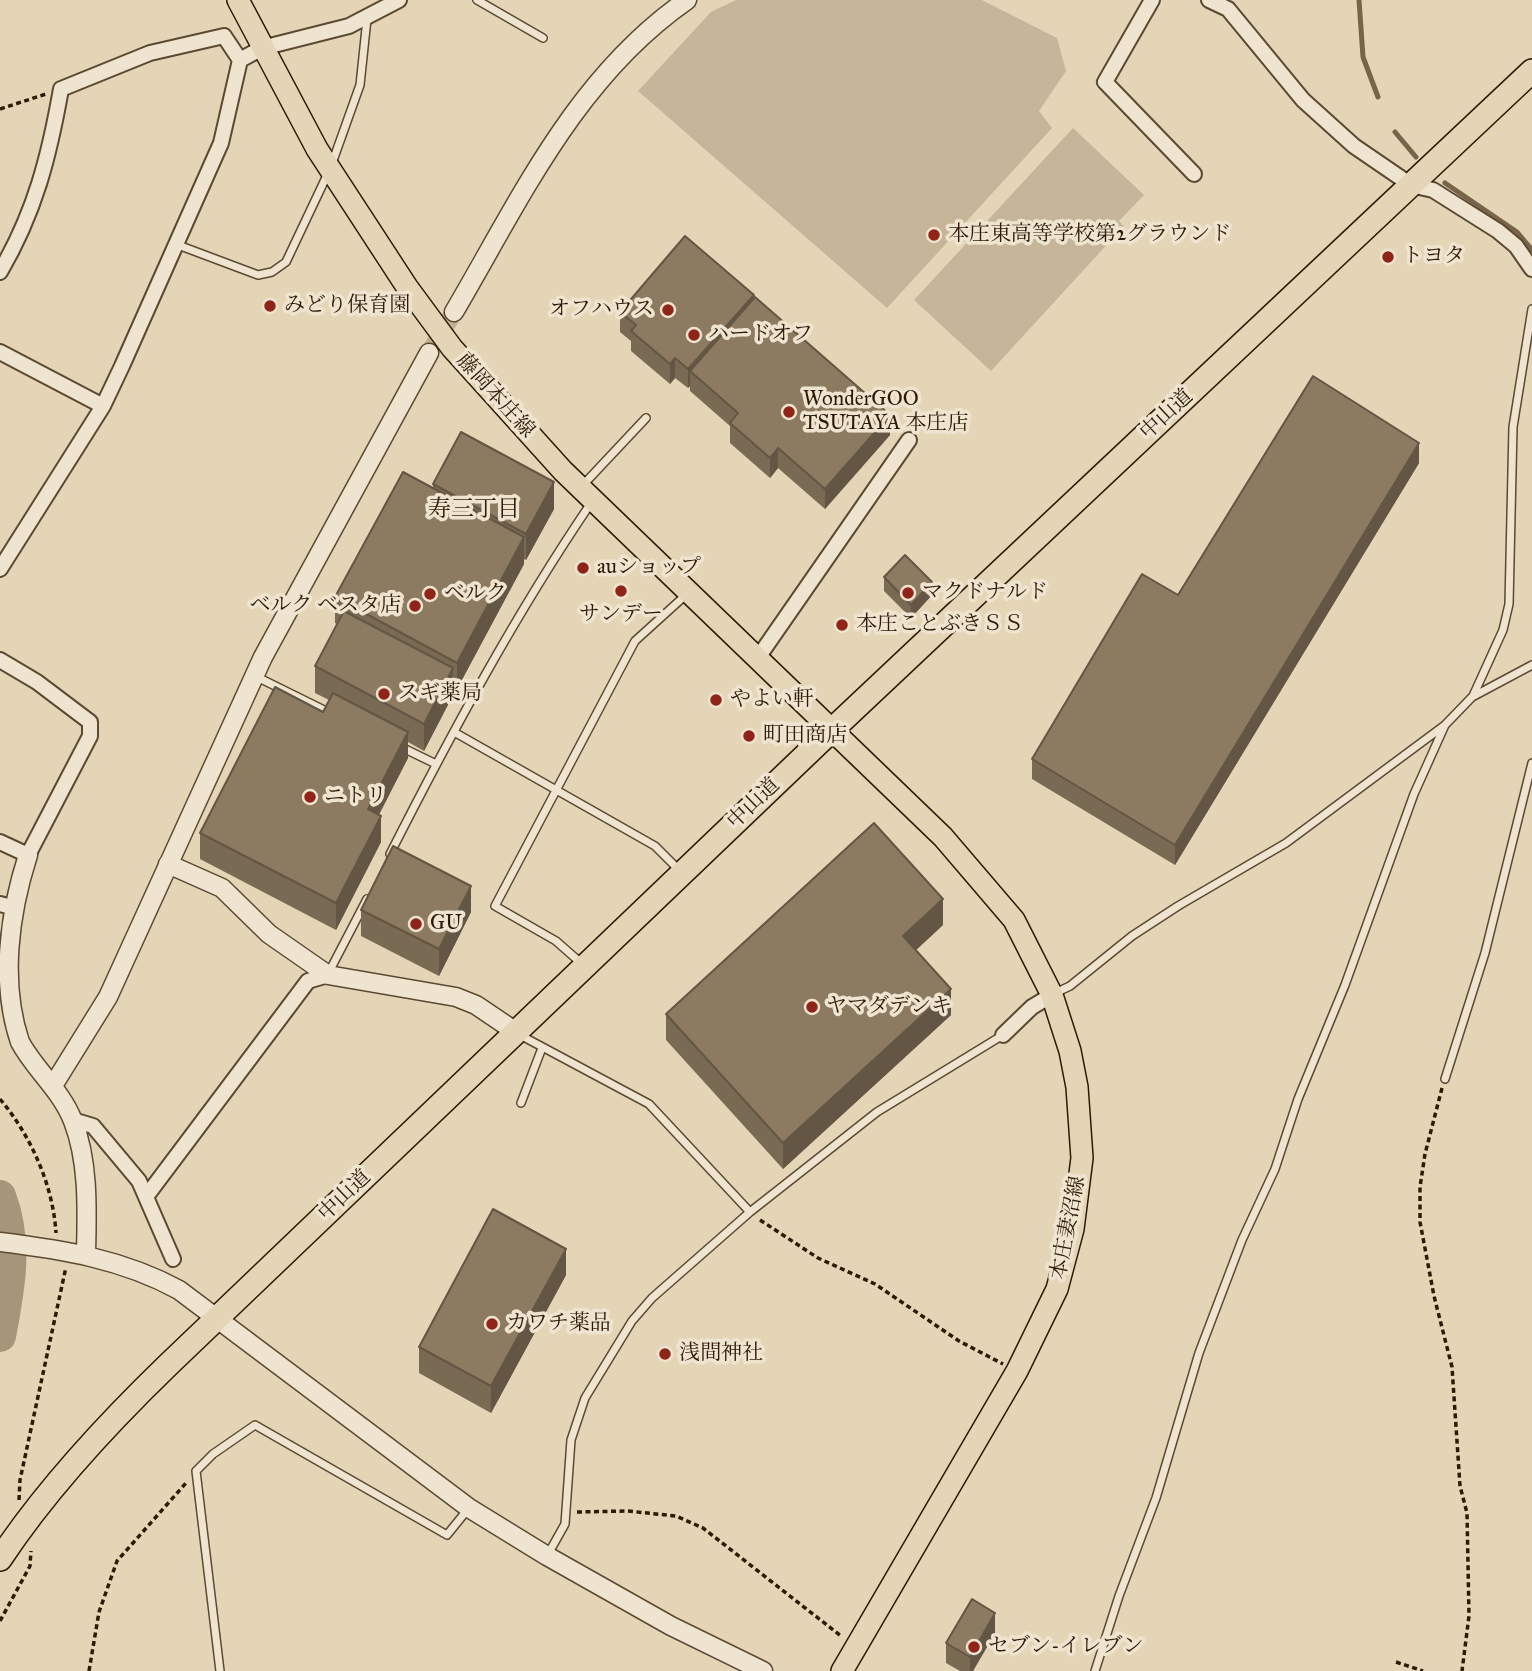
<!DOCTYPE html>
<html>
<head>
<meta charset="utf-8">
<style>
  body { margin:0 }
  canvas { display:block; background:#e5d5b7 }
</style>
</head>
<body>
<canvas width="1532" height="1671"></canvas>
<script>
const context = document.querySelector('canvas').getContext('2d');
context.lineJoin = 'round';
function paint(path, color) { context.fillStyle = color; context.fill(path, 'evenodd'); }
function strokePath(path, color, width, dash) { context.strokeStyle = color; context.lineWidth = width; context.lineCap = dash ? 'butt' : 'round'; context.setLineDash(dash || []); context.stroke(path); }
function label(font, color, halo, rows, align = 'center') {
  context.font = font + ' "IM FELL Great Primer","Noto Serif JP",serif'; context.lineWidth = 7; context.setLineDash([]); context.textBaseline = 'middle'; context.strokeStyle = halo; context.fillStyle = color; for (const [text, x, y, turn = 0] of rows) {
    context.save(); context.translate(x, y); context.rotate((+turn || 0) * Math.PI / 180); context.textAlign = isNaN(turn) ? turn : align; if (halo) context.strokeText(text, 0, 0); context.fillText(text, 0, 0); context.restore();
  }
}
paint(new Path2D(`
  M736 0H982L1057 38 1066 71 1039 111 1052 128 887 308 638 91 711 12Z
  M1073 128 1144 195 1119 221 1124 226 991 371 914 300Z`), '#c6b599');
strokePath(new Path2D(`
  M1359 0 1363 57 1378 97
  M1395 132 1416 157
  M1445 183 1517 232 1532 250`), '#77644b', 5);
strokePath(new Path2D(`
  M0 1196C18 1243 9 1289 0 1336`), '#a7957a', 32);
strokePath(new Path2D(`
  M429 353 454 312`), '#c0b093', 18, [18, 9]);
const service = new Path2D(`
  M477 0 543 38
  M178 245 258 275 272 272 286 262 330 169 360 85 367 19
  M583 485 646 418
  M255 676 332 714
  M1474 696 1532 665
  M454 732 655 846 679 870
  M403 748 436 764
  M390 854C451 734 515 615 591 503
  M581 963 556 941 495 906 635 641 688 593
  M329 972 367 899
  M1053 994 1070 986 1132 936 1178 906 1286 843 1445 725 1473 696 1503 630 1509 604 1513 427 1532 309
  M520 1035 649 1104 750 1212
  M1445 1079 1485 953 1532 763
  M521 1103 542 1048
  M547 1556 565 1524 571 1440 585 1398 632 1321 652 1298 750 1212 877 1112 1003 1035
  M220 1671 196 1471 213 1454 255 1425 447 1535 468 1509
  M1095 1671 1119 1596 1156 1498 1199 1353 1242 1240 1275 1169 1298 1099 1345 985 1414 794 1445 725`);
const minor = new Path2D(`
  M1152 0 1105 82 1194 174
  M1209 0 1228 9 1303 100 1354 146 1411 185 1433 190 1498 231 1516 246 1532 269
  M0 272C35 212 49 157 61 89L150 53 224 36 240 60
  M0 352 103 406
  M0 569 103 406 122 366 221 143 240 60 262 48 349 26 399 0
  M757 659 909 440
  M0 660 37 682 90 722V736L28 855 0 842
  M0 904 11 907
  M1003 1035 1032 1007 1052 995
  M73 1120 93 1126 139 1181 173 1259
  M148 1194 308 981 328 975`);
const tertiary = new Path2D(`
  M454 312C521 198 576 77 687 0
  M28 855C9 914 0 983 20 1042 35 1070 61 1090 73 1121 89 1162 87 1211 86 1253
  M168 864 222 888 269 934 328 975 456 997 476 1005 516 1032
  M54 1084 108 997 263 657 429 353
  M0 1242C64 1250 122 1259 179 1290L469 1508 547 1556 671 1626 763 1671`);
const primary = new Path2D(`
  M238 0 317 149 407 287 452 348 563 471 943 837 1014 920 1052 995 1070 1051 1077 1087 1082 1158 1073 1229 1057 1289 1017 1371 842 1671`);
const trunk = new Path2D(`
  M0 1559C47 1488 107 1424 168 1365L832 730 1532 71`);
strokePath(service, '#5c4931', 10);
strokePath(minor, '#5c4931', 18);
strokePath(tertiary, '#5c4931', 21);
strokePath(primary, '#2e1a04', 24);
strokePath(trunk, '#2e1a04', 26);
strokePath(new Path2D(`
  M0 109 46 94
  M1442 1088 1425 1154 1420 1187V1222L1434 1296 1452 1367 1460 1486 1467 1513 1469 1616 1462 1671
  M0 1099C31 1136 53 1185 56 1233
  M760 1220 818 1258 875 1284 959 1341 1003 1364
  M19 1500 20 1480 66 1267
  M577 1512 628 1511 676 1516 703 1528 841 1636
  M0 1621 30 1566 31 1551
  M1396 1662 1423 1671
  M89 1671 99 1612 117 1561 186 1483`), '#2e1a04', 3.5, [5, 3.5]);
strokePath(service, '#eee4d0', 7);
strokePath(minor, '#eee4d0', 14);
strokePath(tertiary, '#eee4d0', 18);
strokePath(primary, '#e5d5b7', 21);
strokePath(trunk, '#e5d5b7', 23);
paint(new Path2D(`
  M754 299 890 435 825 509 778 468 770 478 730 443V426L690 391V386L688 388 675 378 670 384 631 351V341L620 332V312Z
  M1419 463 1175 865 1032 779V759L1178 595Z
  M433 484 554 509 526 560 524 559V564L457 689 453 687V695L424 751 408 742V758L379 815 381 842 336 930 200 859V833L323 712 329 700 315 693V666L337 624 335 623V597L433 488Z
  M884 577 932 595 911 618 884 591Z
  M361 910 471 912 439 976 361 936Z
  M943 925 916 950 951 1015 783 1169 666 1040V1014Z
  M566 1275 491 1413 419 1373V1347Z
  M995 1633 973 1671H960L946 1663V1643Z`), '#796a53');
paint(new Path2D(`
  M754 295V315L690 371V386L688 388V369Z
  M675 358V378L670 384V364Z
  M890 415V435L825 509V489Z
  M1419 443V463L1175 865V845Z
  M778 448V468L770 478V458Z
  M554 482V509L526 560V534Z
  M524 537V564L457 689V663Z
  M932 582V595L911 618V605Z
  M453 668V695L424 751V724Z
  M408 732V758L368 835V809Z
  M381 816V842L336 930V903Z
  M471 886V912L439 976V949Z
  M943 899V925L903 962V936Z
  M951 989V1015L783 1169V1143Z
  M566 1249V1275L491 1413V1386Z
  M995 1613V1633L973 1671H970V1657Z`), '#635644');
const building = new Path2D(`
  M685 236 754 295 688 369 675 358 670 364 631 331 636 325 620 312Z
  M755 297 890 415 825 489 778 448 770 458 730 423 738 413 690 371Z
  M1313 376 1419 443 1175 845 1032 759 1142 574 1178 595Z
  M461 432 554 482 526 534 433 484Z
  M403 472 524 537 457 663 335 597Z
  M905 555 932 582 911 605 884 577Z
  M344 611 453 668 424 724 315 666Z
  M275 687 323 712 333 693 408 732 368 809 381 816 336 903 200 833Z
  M874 823 943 899 903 936 951 989 783 1143 666 1014Z
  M393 846 471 886 439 949 361 910Z
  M493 1209 566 1249 491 1386 419 1347Z
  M972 1599 995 1613 970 1657 946 1643Z`);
paint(building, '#8d7b61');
strokePath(building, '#635644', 2);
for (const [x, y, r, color] of [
  [934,235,7,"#8f2418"],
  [1388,257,7,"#8f2418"],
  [270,306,7,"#8f2418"],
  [668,310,7,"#8f2418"],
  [694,335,7,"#8f2418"],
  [789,412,7,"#8f2418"],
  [583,568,7,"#8f2418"],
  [621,591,7,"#8f2418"],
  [908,593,7,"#8f2418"],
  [430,594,7,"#8f2418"],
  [415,606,7,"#8f2418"],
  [842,625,7,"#8f2418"],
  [384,694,7,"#8f2418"],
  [716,700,7,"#8f2418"],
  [749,736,7,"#8f2418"],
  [310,797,7,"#8f2418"],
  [416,924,7,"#8f2418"],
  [812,1007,7,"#8f2418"],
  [492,1324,7,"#8f2418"],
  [665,1354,7,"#8f2418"],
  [974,1647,7,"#8f2418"]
]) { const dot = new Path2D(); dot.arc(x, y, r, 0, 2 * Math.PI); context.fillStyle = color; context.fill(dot); strokePath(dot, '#eee4d0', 2.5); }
label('21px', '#2e1a04', '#eee4d0', [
  ["本庄東高等学校第2グラウンド",948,235],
  ["トヨタ",1402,257],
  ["みどり保育園",284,306],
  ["オフハウス",654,310,"right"],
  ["ハードオフ",708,335],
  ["WonderGOO",803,400],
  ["TSUTAYA 本庄店",803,424],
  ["auショップ",597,568],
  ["マクドナルド",922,593],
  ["ベルク",444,594],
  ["ベルク ベスタ店",401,606,"right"],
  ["サンデー",621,615,"center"],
  ["本庄ことぶきＳＳ",856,625],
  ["スギ薬局",398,694],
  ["やよい軒",730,700],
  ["町田商店",763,736],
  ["ニトリ",324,797],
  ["GU",430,924],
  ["ヤマダデンキ",826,1007],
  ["カワチ薬品",506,1324],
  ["浅間神社",679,1354],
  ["セブン-イレブン",988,1647]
], 'left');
label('21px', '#2e1a04', '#eee4d0', [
  ["藤岡本庄線",495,396,48],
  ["中山道",1167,415,-43],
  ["中山道",754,804,-44],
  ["中山道",345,1196,-44],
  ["本庄妻沼線",1069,1228,-79]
]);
label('23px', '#2e1a04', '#eee4d0', [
  ["寿三丁目",474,510]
]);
</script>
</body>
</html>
